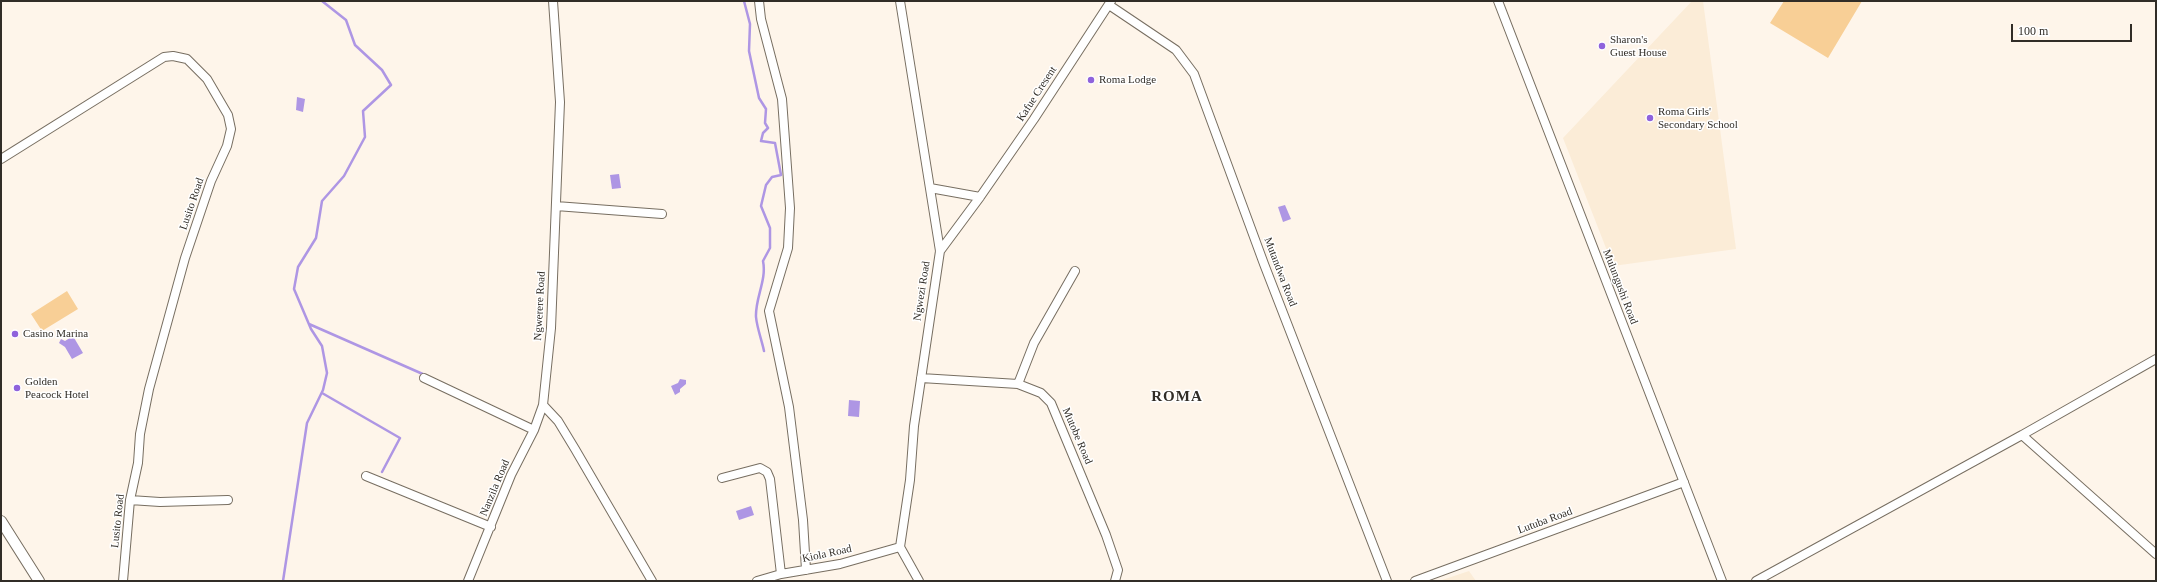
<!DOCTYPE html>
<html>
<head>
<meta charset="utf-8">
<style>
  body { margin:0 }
  #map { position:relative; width:2157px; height:582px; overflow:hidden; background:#fef5ea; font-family:"Times New Roman",serif }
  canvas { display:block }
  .frame { position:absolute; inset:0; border:2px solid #312d27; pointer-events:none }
  .scale { position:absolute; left:2011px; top:24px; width:121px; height:18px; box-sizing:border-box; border:2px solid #312d27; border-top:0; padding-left:5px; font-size:12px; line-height:14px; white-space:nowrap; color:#312d27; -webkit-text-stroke:3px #fff; paint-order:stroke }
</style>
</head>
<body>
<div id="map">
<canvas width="2157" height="582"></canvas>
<div class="frame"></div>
<div class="scale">100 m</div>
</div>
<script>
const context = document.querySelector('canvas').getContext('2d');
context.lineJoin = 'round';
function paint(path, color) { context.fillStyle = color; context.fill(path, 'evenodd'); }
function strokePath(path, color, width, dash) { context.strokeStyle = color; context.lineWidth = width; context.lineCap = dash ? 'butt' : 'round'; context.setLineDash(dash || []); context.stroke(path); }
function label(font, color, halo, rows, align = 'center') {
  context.font = font + ' "Times New Roman",serif'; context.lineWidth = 3; context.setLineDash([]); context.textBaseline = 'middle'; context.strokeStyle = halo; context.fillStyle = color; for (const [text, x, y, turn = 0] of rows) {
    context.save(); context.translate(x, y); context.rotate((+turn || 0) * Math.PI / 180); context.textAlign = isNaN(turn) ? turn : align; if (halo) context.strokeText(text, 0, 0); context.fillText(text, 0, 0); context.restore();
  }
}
paint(new Path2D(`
  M1692 1H1703L1736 249 1613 266 1563 138Z
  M1469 571 1476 581H1439Z`), '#fbecd7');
paint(new Path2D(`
  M1784 1H1862L1828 58 1770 23Z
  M67 291 78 309 42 331 31 314Z`), '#f8cf96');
paint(new Path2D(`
  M297 97 305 99 303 112 296 110Z
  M619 174 621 188 612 189 610 175Z
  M1285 205 1291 219 1283 222 1278 207Z
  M73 336 83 353 72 359 65 347 59 343 61 339 65 341Z
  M680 379 686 380V384L680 389V392L675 395 671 386 678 383Z
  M849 400 860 401 859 417 848 416Z
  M751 506 754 515 739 520 736 511Z`), '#ae96e4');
strokePath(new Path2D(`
  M744 1 750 24 749 51 759 98 766 109 765 123 768 128 763 133 761 141 775 143 781 175 772 177 766 185 761 206 770 228V248L763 261C767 280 755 298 756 317 757 328 762 341 764 351
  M309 324 425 375
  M322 393 400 438 382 472
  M283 581 307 423 323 390 327 373 322 346 311 329 294 289 298 267 316 238 322 201 344 176 365 137 363 111 391 85 382 70 355 45 346 20 322 1`), '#ae96e4', 2.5);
const minor = new Path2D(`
  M553 1 560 102 551 328 543 405 558 421 575 449 652 581
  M759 1 761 19 782 99 790 208 788 248 769 311 789 407 803 520 806 570
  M900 1 940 251 914 426 910 480 900 547 919 581
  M1498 1 1722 581
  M1109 5 1176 50 1194 74 1264 264 1387 581
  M1 159 164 57 173 56 187 59 207 79 228 115 231 129 227 146 211 181 185 258 149 389 140 434 138 463 130 500 123 581
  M930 188 980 197
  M556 206 662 214
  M940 251 980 197 1034 119 1111 1
  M424 378 534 430
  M921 378 1018 384 1041 393 1051 403 1106 535 1118 570 1115 581
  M1018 384 1034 343 1075 271
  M2022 435 2156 359
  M366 476 491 527
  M722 478 760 468 767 472 770 479 781 574
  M130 500 160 502 228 500
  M468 581 511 475 534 430 543 405
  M757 581 781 574 840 564 900 547
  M1415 581 1684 482
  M1756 581 2022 435 2156 554`);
const major = new Path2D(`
  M1 521 39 581`);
strokePath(minor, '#776e61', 10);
strokePath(major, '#776e61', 12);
strokePath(minor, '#fff', 8);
strokePath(major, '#fff', 10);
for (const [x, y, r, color] of [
  [1602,46,4,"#8e62dc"],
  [1091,80,4,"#8e62dc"],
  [1650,118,4,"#8e62dc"],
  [15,334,4,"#8e62dc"],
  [17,388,4,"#8e62dc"]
]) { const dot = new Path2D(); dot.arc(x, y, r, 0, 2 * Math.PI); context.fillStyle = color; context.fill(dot); strokePath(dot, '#fff', 1.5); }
label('11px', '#312d27', '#fff', [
  ["Sharon's",1610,40],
  ["Guest House",1610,53],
  ["Roma Lodge",1099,80],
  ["Roma Girls'",1658,112],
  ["Secondary School",1658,125],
  ["Casino Marina",23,334],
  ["Golden",25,382],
  ["Peacock Hotel",25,395]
], 'left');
label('11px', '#312d27', '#fff', [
  ["Kafue Cresent",1037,94,-57],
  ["Lusito Road",192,204,-71],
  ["Mutandwa Road",1280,272,69],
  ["Mulungushi Road",1620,287,69],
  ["Ngwezi Road",922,291,-81],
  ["Ngwerere Road",540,306,-87],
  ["Mutobe Road",1077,436,67],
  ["Nanzila Road",495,488,-67],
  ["Lusito Road",118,521,-84],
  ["Lutuba Road",1545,521,-20],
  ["Kiola Road",827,554,-12]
]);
context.letterSpacing = '1px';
label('bold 15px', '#312d27', '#fff', [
  ["ROMA",1177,397]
]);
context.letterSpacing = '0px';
</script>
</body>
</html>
